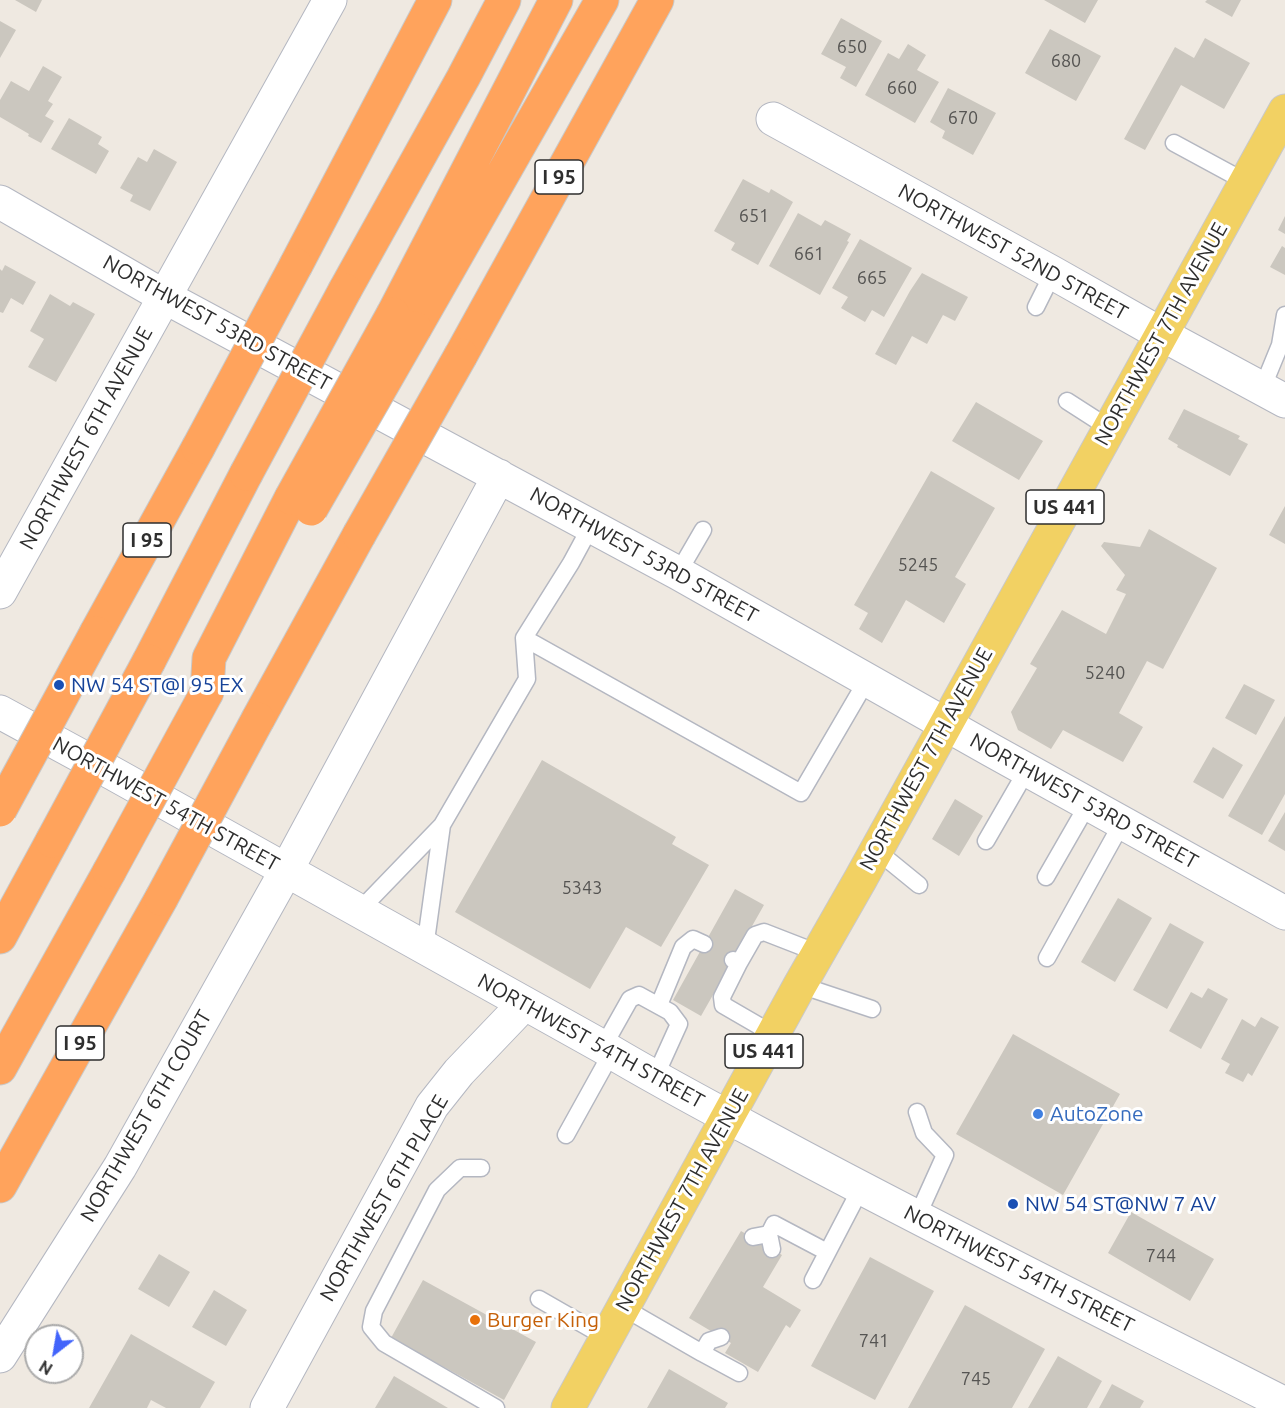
<!DOCTYPE html>
<html>
<head>
<meta charset="utf-8">
<style>
  body { margin:0 }
  #map { position:relative; width:1285px; height:1408px; overflow:hidden; background:#efe9e1; font-family:Ubuntu,sans-serif }
  canvas { display:block }
  .north { position:absolute; left:24px; top:1324px; width:60px; height:60px; box-sizing:border-box; background:#fff; border:2px solid #ababab; border-radius:50%; rotate:211deg; font-size:16px; font-weight:700; line-height:24px; text-align:center; color:#2e2e2e }
  .north::after { content:''; display:block; margin:auto; width:21px; height:27px; background:#4264fb; clip-path:polygon(50% 0,100% 100%,50% 72%,0 100%) }
</style>
</head>
<body>
<div id="map">
<canvas width="1285" height="1408"></canvas>
<div class="north">N</div>
</div>
<script>
const context = document.querySelector('canvas').getContext('2d');
context.lineJoin = 'round';
function paint(path, color) { context.fillStyle = color; context.fill(path, 'evenodd'); }
function strokePath(path, color, width, dash) { context.strokeStyle = color; context.lineWidth = width; context.lineCap = dash ? 'butt' : 'round'; context.setLineDash(dash || []); context.stroke(path); }
function label(font, color, halo, rows, align = 'center') {
  context.font = font + ' Ubuntu,sans-serif'; context.lineWidth = 6; context.setLineDash([]); context.textBaseline = 'middle'; context.strokeStyle = halo; context.fillStyle = color; for (const [text, x, y, turn = 0] of rows) {
    context.save(); context.translate(x, y); context.rotate((+turn || 0) * Math.PI / 180); context.textAlign = isNaN(turn) ? turn : align; if (halo) context.strokeText(text, 0, 0); context.fillText(text, 0, 0); context.restore();
  }
}
paint(new Path2D(`
  M15 0H42L36 12Z
  M1044 0H1098L1085 23Z
  M1207 0H1241L1232 17 1205 2Z
  M841 18 882 41 856 87 840 78 846 67 821 54Z
  M0 21 16 30 0 58Z
  M1050 29 1101 56 1076 101 1025 73Z
  M1205 38 1250 63 1224 109 1181 85 1145 150 1124 139 1175 47 1194 58Z
  M908 44 926 55 917 70 939 82 915 123 865 95 888 53 899 59Z
  M43 66 62 77 48 101 53 104 45 116 54 121 41 143 28 136 29 134 0 117V100L11 81 29 91Z
  M948 88 996 113 973 155 942 138 945 131 930 122Z
  M69 118 102 137 98 144 109 151 96 174 51 149Z
  M154 149 177 162 150 211 130 201 133 195 120 188 138 157 147 162Z
  M743 179 769 193 771 189 793 202 758 265 731 250 735 243 714 231Z
  M798 213 821 226 825 220 851 234 847 241 849 242 820 295 769 266Z
  M1285 216V234L1278 230Z
  M860 239 912 268 884 317 872 310 865 322 841 308 848 297 832 288Z
  M1282 246 1285 248V275L1270 267Z
  M5 265 36 282 23 305 11 298 3 313 0 312V269L2 271Z
  M922 273 968 297 955 321 943 315 927 344 912 336 896 365 875 354 910 291Z
  M50 294 70 306 73 302 95 314 56 382 28 367 44 339 30 331Z
  M976 402 1043 441 1019 480 952 441Z
  M1184 409 1240 436 1238 439 1248 444 1230 476 1177 447 1178 445 1168 439Z
  M931 471 995 508 955 577 966 584 944 623 906 600 882 643 859 629 868 613 854 605Z
  M1285 506V544L1269 535Z
  M1149 529 1217 568 1163 669 1147 661 1119 713 1143 727 1123 762 1063 730 1051 749 1018 730 1011 712 1037 668 1030 664 1062 610 1106 634 1126 594 1116 590 1125 575 1101 546 1104 542 1140 547Z
  M1244 684 1275 700 1256 735 1225 718Z
  M1285 716V794L1262 835 1228 816Z
  M1213 747 1243 765 1223 799 1193 782Z
  M542 760 676 837 672 844 709 865 661 947 626 927 590 989 455 912Z
  M955 799 983 816 959 856 932 839Z
  M1285 812V851L1268 841Z
  M735 889 764 905 701 1016 673 1000Z
  M1118 898 1152 918 1115 982 1081 962Z
  M1170 923 1204 942 1167 1009 1133 990Z
  M1208 988 1228 999 1201 1049 1169 1031 1191 992 1202 998Z
  M1261 1017 1279 1027 1252 1076 1248 1073 1243 1082 1225 1073 1230 1064 1221 1059 1242 1019 1255 1027Z
  M1013 1034 1120 1094 1063 1195 956 1134Z
  M1131 1212 1214 1259 1190 1301 1108 1253Z
  M741 1231 782 1255 763 1287 801 1310 790 1328 786 1325 758 1372 725 1353 731 1343 689 1318Z
  M159 1254 190 1272 169 1307 138 1289Z
  M870 1257 934 1291 875 1400 811 1366Z
  M423 1280 536 1342 504 1400 391 1338Z
  M214 1290 247 1310 226 1346 192 1327Z
  M965 1305 1045 1349 1012 1408H908Z
  M131 1334 215 1382 200 1408H166L151 1400 147 1408H89Z
  M1058 1356 1102 1381 1087 1408H1028Z
  M669 1369 728 1403 725 1408H647Z
  M394 1376 448 1408H375Z
  M1112 1384 1144 1401 1140 1408H1099Z`), '#cbc7bf');
const service = new Path2D(`
  M1174 143 1246 182
  M1036 307 1053 273
  M1262 389 1280 345 1285 315
  M1067 401 1109 428
  M678 573 703 530
  M524 638 801 793 867 680
  M986 841 1027 770
  M876 850 919 885
  M1046 877 1088 804
  M359 911 442 825 527 679 524 638 571 563 591 526
  M425 948 442 825
  M1047 958 1122 823
  M733 960 739 963 755 935 764 932 818 953
  M739 963 722 997 723 1005 773 1034
  M800 985 872 1009
  M659 1005 683 947 693 939 704 944
  M603 1047 630 999 639 995 670 1012 679 1024 655 1077
  M917 1112 924 1133 945 1155 917 1217
  M566 1135 612 1052
  M481 1168H460L437 1190 374 1311 371 1327 384 1343 496 1408
  M753 1237 769 1234
  M772 1249 769 1234 774 1224 827 1252
  M813 1280 861 1188
  M539 1299 607 1338
  M624 1308 702 1353
  M721 1337 709 1341 702 1353 739 1373`);
const minor = new Path2D(`
  M773 119 1053 273 1161 334 1285 401
  M0 202 165 297 678 573 991 750 1285 913
  M0 592 330 0
  M286 871 499 476
  M267 1408 432 1106 459 1072 524 1004`);
const secondary = new Path2D(`
  M0 712 114 774 603 1047C666 1085 732 1119 797 1154 958 1240 1122 1321 1285 1404
  M0 1356 120 1167 286 871`);
const primary = new Path2D(`
  M568 1408 800 985 860 880 1285 111`);
const motorway = new Path2D(`
  M296 265 435 0
  M345 290 463 78 504 0
  M393 314 556 0
  M415 328 602 0
  M461 355 657 0
  M96 633 198 448
  M149 661 246 474
  M207 692 209 658 291 498
  M258 719 359 535
  M0 937 52 841
  M0 1068 109 872
  M0 1186 161 899`);
strokePath(service, '#b4b7c1', 19);
strokePath(minor, '#b4b7c1', 35);
strokePath(secondary, '#b4b7c1', 35);
strokePath(primary, '#c9c9c9', 35);
strokePath(motorway, '#c9c9c9', 35);
strokePath(service, '#fff', 16);
strokePath(minor, '#fff', 33);
strokePath(secondary, '#fff', 33);
strokePath(primary, '#f2d163', 33);
strokePath(motorway, '#ffa35c', 33);
const motorwayBridge = new Path2D(`
  M198 448 296 265
  M246 474 345 290
  M291 498 393 314
  M311 509 415 328
  M359 535 461 355
  M0 810 96 633
  M52 841 149 661
  M109 872 207 692
  M161 899 258 719`);
strokePath(motorwayBridge, '#c9c9c9', 35, []);
strokePath(motorwayBridge, '#ffa35c', 33);
for (const [x, y, r, color] of [
  [59,685,6,"#1a4fb4"],
  [1038,1114,6,"#3f7fe0"],
  [1013,1204,6,"#1a4fb4"],
  [475,1320,6,"#e8710a"]
]) { const dot = new Path2D(); dot.arc(x, y, r, 0, 2 * Math.PI); context.fillStyle = color; context.fill(dot); strokePath(dot, '#fff', 2); }
label('18px', '#555452', null, [
  ["650",852,47],
  ["680",1066,61],
  ["660",902,88],
  ["670",963,118],
  ["651",754,216],
  ["661",809,254],
  ["665",872,278],
  ["5245",918,565],
  ["5240",1105,673],
  ["5343",582,888],
  ["744",1161,1256],
  ["741",874,1341],
  ["745",976,1379]
]);
for (const [x, y, w] of [
  [559,177,48],
  [1065,507,78],
  [147,540,48],
  [80,1043,48],
  [764,1051,78]
]) { const box = new Path2D(); box.roundRect(x - w / 2, y - 17, w, 34, 4.5); context.fillStyle = '#fff'; context.fill(box); strokePath(box, '#2e2e2e', 1.5); }
label('bold 20px', '#2e2e2e', null, [
  ["I 95",559,177],
  ["US 441",1065,507],
  ["I 95",147,540],
  ["I 95",80,1043],
  ["US 441",764,1051]
]);
label('21px', '#2e2e2e', '#fff', [
  ["NORTHWEST 52ND STREET",1013,252,29],
  ["NORTHWEST 53RD STREET",217,323,29],
  ["NORTHWEST 7TH AVENUE",1161,334,-61],
  ["NORTHWEST 6TH AVENUE",86,438,-61],
  ["NORTHWEST 53RD STREET",644,555,29],
  ["NORTHWEST 7TH AVENUE",926,759,-61],
  ["NORTHWEST 53RD STREET",1084,801,29],
  ["NORTHWEST 54TH STREET",166,804,29],
  ["NORTHWEST 54TH STREET",591,1041,29],
  ["NORTHWEST 6TH COURT",146,1116,-60],
  ["NORTHWEST 6TH PLACE",384,1198,-60],
  ["NORTHWEST 7TH AVENUE",682,1200,-61],
  ["NORTHWEST 54TH STREET",1019,1269,27]
]);
label('21px', '#164399', '#fff', [
  ["NW 54 ST@I 95 EX",71,685],
  ["NW 54 ST@NW 7 AV",1025,1204]
], 'left');
label('21px', '#366cbe', '#fff', [
  ["AutoZone",1050,1114]
], 'left');
label('21px', '#c56008', '#fff', [
  ["Burger King",487,1320]
], 'left');
</script>
</body>
</html>
